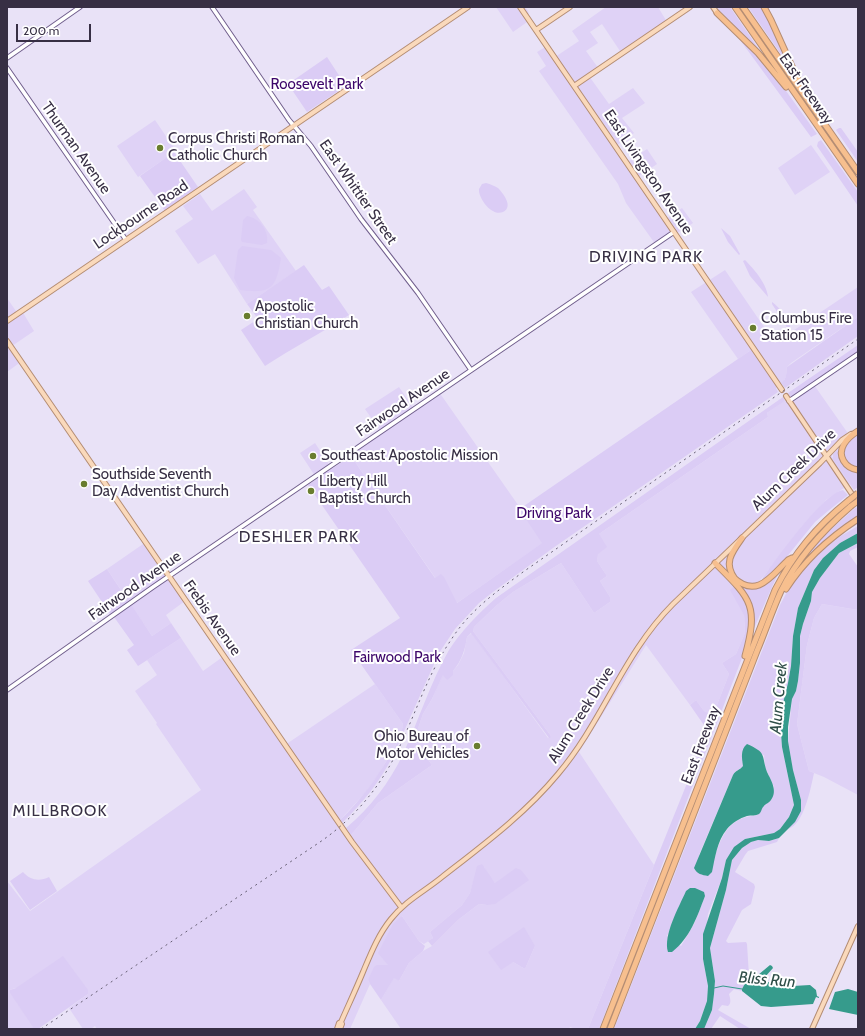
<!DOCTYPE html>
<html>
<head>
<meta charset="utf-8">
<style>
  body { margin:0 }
  #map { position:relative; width:865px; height:1036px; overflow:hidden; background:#e9e2f7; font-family:Cabin,sans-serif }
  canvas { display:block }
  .frame { position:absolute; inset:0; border:8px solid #372f44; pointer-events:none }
  .scale { position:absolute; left:16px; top:24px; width:75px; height:18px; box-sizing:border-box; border:2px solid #372f44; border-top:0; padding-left:5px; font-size:12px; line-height:14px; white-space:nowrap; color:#372f44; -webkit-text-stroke:3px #fff; paint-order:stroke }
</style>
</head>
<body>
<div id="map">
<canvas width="865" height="1036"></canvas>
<div class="frame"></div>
<div class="scale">200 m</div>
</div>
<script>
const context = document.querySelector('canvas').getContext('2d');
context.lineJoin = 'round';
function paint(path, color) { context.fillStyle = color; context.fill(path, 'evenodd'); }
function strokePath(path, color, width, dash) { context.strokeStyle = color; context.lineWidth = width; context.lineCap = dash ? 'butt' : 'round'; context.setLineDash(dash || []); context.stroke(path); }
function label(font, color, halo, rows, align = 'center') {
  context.font = font + ' Cabin,sans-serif'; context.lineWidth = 4; context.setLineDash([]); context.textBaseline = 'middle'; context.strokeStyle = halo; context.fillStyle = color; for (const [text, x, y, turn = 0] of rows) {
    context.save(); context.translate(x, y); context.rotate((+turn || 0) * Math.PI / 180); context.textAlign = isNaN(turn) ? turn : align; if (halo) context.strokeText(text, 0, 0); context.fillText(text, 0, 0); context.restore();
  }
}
paint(new Path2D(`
  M496 7H525L528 11 530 20 513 32Z
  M606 7H658L667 22 622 54 602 24 590 32 598 43 586 51 599 69 589 76 609 104 633 88 645 103 622 118 634 133 616 146 628 162 647 149 657 164 638 177 666 219 682 208 693 223 676 234H672L656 245 626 203 618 184 539 71 546 66 537 52 547 46 555 57 579 41 572 31Z
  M155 120 176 151 138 177 117 146Z
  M811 145 830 172 795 195 778 168Z
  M244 189 257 207 253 210 296 271 247 304 215 254 198 264 175 231 193 219 183 206 200 194 212 211Z
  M725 270 775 343 858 287V317L791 363 787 367 786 376 784 381 777 387 751 350 738 359 691 292Z
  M7 298 18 314 22 311 34 331 12 346 22 361 7 372Z
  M812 382 847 432 848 439 833 454 832 456 850 484 826 500 757 584 744 615 745 633 736 654 722 663 729 674 713 715 704 711 696 700 690 705 646 645 579 752 654 865 588 1029H576L570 1027 569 1029H401L381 1000 394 977 399 981 409 963 423 951 432 946 458 920 479 904 487 905 495 883 487 873 484 867 474 880 470 893 462 905 430 932 433 938 424 944 419 941 402 916 388 966 368 980 370 984 350 1029H97L95 1026 91 1029H83L69 1008 88 994 15 988 10 990V992L34 1027 30 1029H7V881L30 911 201 790 156 724 157 723 135 691 157 675 147 660 181 638 203 671 224 656 285 745 375 684 403 724 402 733 379 774 366 792 340 820 351 835 378 803 432 765 414 740 423 714 432 699 443 674 453 671 458 665 464 653 467 637 472 633 548 738 551 736 473 631 474 627 497 605 513 592 561 563 594 613 610 602V597L600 581 607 576 597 561 599 534 768 417 767 413ZM535 946 525 969 513 962Z
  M399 387 414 409 439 392 544 542 454 605 351 456 352 452 381 432 365 409Z
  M315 443 332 469 317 479 300 453Z
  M146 542 185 601 166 615 171 623 152 636 107 569Z
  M822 604 858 610V795L824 777 809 771 797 724 807 645 814 618Z`), '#dfd2f6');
paint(new Path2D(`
  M716 7H730L763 55H762Z
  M748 7H762L770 22 787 63Z
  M732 29 771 70 817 134 811 137Z
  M327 57 346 86 307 112 288 84Z
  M839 128H841L858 152V162L836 130Z
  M821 140 858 192V206L817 146 818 142Z
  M174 152 198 187 165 211 140 176Z
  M486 183C491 184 494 186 498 188 503 193 514 207 503 212 492 217 478 198 479 189L482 184Z
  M247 216C259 218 269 230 267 243L262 245 242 242 241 240 243 220Z
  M721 228 730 236 740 254 739 255 728 242Z
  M242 246 271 250 281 258C276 289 271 294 240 290L234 278 238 250Z
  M745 260C754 269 767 284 768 297L750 276 743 261Z
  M304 265 322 290 329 286 349 315C322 333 292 348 265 366L241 330 258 319 247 304Z
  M772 302C779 307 792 322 790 330L788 329 772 304Z
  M858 317V336L785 388 781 383C787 379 786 373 787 367Z
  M858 345V351L791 397 788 393Z
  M751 350 777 387 776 388 778 392 553 548 493 592 479 603 455 629 439 653 393 756C380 781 363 803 342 823L340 820C361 800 377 778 391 753 397 743 402 735 403 724L351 650 400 618 308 485 351 456 435 578 441 574 444 577 457 603 542 543 522 513V511L521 508Z
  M783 397 785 401 767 413 768 417 599 534 607 547 598 554 597 561 607 576 600 581 610 597V602L594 613 561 563 513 592 497 605 474 627 473 631 551 736 550 738H549L471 633 467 637C465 650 462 660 453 671V675L447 680 443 675 432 699 423 714 414 740 432 765 378 803 351 835 346 828C370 808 390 782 403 754 419 720 430 683 449 650 461 631 479 613 496 598Z
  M858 433V468C845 462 843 459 844 445Z
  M840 447 841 457 858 471V487L854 490 833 459V454Z
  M843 490 848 495 828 511 815 522 785 559 767 578 762 579C774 562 824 492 843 490Z
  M856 507 858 510V517L823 542 802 562 818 541Z
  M858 521V524L848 530 839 537 858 526V533L840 543 823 558 814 570 798 608 793 636 791 666 788 683 782 707 781 733 782 747 794 805 789 817 780 829 774 833 745 839 726 860 722 878 708 914 703 959 708 986 707 1001 700 1021 695 1029H614L780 605C787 592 793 579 803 568 818 549 839 535 858 521ZM742 753 764 755 765 767 774 787 771 800 763 806 757 815C730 818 723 832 715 856L699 855 733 775C736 770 740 770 743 766ZM705 896 694 924 681 946 667 936 674 921Z
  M858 543V547L850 551 849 554 858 567V610L822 604 814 618 807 645 797 724 809 771 814 773C811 787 804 825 788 829L795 822 801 800 793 770 788 741 792 699 796 691 798 681 800 663V636L803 624 811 601 812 592 820 578 839 553Z
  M107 569 129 602 110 614 88 581Z
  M780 570 772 587 752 633 753 618 738 584 751 587Z
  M735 586C756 608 750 632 742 658L599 1029H588L708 731 690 705 696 700 704 711 713 715 729 674 722 663 736 654 745 633 744 615 730 590Z
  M131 604 152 636 171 623 181 638 138 666 127 650 134 645 114 617Z
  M779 838 777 842 748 851 745 855 735 872 754 884 755 887 751 904 742 910 726 941 728 943 746 942 747 944 749 976 742 989V991L734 989 729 994C730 998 732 1003 728 1006L722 1005 718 1010 751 1029H740L720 1016 711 1029H704L712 1010 715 981 710 948 726 890 732 860 742 848 751 842 758 840 769 841Z
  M482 864 495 883 516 868 521 870 529 880 495 904 487 905 479 904 458 920 432 946 428 941 433 938 430 932 462 905 470 893 477 866Z
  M23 872C30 880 39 882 49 877L57 891 30 910 10 881Z
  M402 916 419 941 425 946 423 951 409 963 399 981 394 978 381 1000 370 984 368 980 374 967 377 965H388L378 953 393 924Z
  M524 927 535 946 525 969 513 962 501 970 488 952Z
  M63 956 88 990V994L38 1029H30L33 1027 10 993V990L16 988Z`), '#dbccf5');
paint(new Path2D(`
  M858 533V543L839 553 820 578 812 592 811 601 803 624 800 636V663L798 681 796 691 792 699 788 727V741L793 770 801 800V811L795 822 779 838 769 841 758 840 751 842 742 848 732 860 726 890 710 948 715 981 714 994 712 1010 704 1029H695L700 1021 707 1001 708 986 703 959V934L722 878 726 860 734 847 745 839 774 833 780 829 789 817 794 805 782 747 781 733 782 707 788 683 791 666 793 636 798 608 814 570 823 558 840 543Z
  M747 744C767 753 761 754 767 772 771 780 778 791 771 800 769 803 765 804 764 806 761 809 762 811 759 814 756 816 751 815 747 816 740 818 732 823 727 829 717 841 715 858 712 872L708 876C702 875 697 874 694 868L733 775C736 770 740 770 743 766 742 758 740 750 747 744Z
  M690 888H695L704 892 705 896C697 917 690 938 672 952H668C663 935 679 907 686 891Z
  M770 965 772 966 773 968 765 977V980L776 987 810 985 816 990 817 996 819 997V998L816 997 813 1004 771 1007 761 1006 742 991V989L749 976 758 975Z
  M848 989 858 992V1015L829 1009 835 992Z`), '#369b8c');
strokePath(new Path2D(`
  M714 988 723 986 742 989`), '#369b8c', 1);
const minor = new Path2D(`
  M212 7 289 120 311 146 361 219 418 293 471 370
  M7 58 80 7
  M7 68 126 240
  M789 401 858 354
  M7 690 153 587 674 232`);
const major = new Path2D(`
  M520 7 782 390
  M713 7 717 13
  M536 30 570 7
  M574 86 690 7
  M7 321 468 7
  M7 341 352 842 401 907
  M786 396 858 503
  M337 1029 339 1023 341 1022C348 1006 356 989 363 972 371 953 378 935 391 919 405 901 425 891 442 877 483 845 525 814 558 774 603 721 623 654 673 604L820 463 842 440 851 434
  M340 1029 342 1024 341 1022
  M812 1029 858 926`);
const highway = new Path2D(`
  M735 7 858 184
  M743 7 858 172
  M764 7 771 20 800 84
  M717 13 758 53 786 87
  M858 431C853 434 847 439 844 444 837 456 845 468 858 470
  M715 563C751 599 759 605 745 656
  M733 577C757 600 772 575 788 560L792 558
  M735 579C723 563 732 552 742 538
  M786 589C805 559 829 538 858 519
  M603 1029 775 590C794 553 816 527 848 501
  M610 1029 757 651C765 632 772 611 781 591 798 557 822 531 851 506`);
strokePath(minor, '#715f8d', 5.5);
strokePath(major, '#b48d74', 6);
strokePath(highway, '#b48d74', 7);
strokePath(minor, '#fff', 3.5);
strokePath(major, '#fad9bb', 4);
strokePath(highway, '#f7bf8e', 5);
strokePath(new Path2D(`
  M41 1029 320 842C352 820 378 790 396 754 415 716 427 675 451 640 469 611 496 592 523 572L858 339`), '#676075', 1, [2, 4]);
const highwayBridge = new Path2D(`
  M848 501 858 493
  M851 506 858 501`);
strokePath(highwayBridge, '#b48d74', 7, []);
strokePath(highwayBridge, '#f7bf8e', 5);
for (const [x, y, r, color] of [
  [160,148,4,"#697d2e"],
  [247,316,4,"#697d2e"],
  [753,328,4,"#697d2e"],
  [313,456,4,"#697d2e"],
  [84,484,4,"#697d2e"],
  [311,491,4,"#697d2e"],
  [477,746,4,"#697d2e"]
]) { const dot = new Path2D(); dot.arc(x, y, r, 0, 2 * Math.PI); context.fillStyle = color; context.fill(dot); strokePath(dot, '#fff', 1.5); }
label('15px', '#3d066a', '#fff', [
  ["Roosevelt Park",317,85],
  ["Driving Park",554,514],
  ["Fairwood Park",397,658]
]);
label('15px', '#372f44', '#fff', [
  ["East Freeway",806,89,55],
  ["Thurman Avenue",76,148,55],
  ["East Livingston Avenue",648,172,56],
  ["East Whittier Street",358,192,55],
  ["Lockbourne Road",141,215,-34],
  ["Fairwood Avenue",403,403,-34],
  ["Alum Creek Drive",794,470,-44],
  ["Fairwood Avenue",135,586,-35],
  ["Frebis Avenue",212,618,55],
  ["Alum Creek Drive",581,715,-58],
  ["East Freeway",701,745,-69]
]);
label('15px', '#372f44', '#fff', [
  ["Corpus Christi Roman",168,139],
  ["Catholic Church",168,156],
  ["Apostolic",255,307],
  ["Christian Church",255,324],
  ["Columbus Fire",761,319],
  ["Station 15",761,336],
  ["Southeast Apostolic Mission",321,456],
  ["Southside Seventh",92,475],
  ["Day Adventist Church",92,492],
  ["Liberty Hill",319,482],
  ["Baptist Church",319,499],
  ["Ohio Bureau of",469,737,"right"],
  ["Motor Vehicles",469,754,"right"]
], 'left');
context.letterSpacing = '1px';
label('16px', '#372f44', '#fff', [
  ["DRIVING PARK",646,257],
  ["DESHLER PARK",299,537],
  ["MILLBROOK",60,811]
]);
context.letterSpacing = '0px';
label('italic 16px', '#2e4d47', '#fff', [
  ["Alum Creek",779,698,-85],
  ["Bliss Run",767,980,5]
]);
</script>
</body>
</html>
